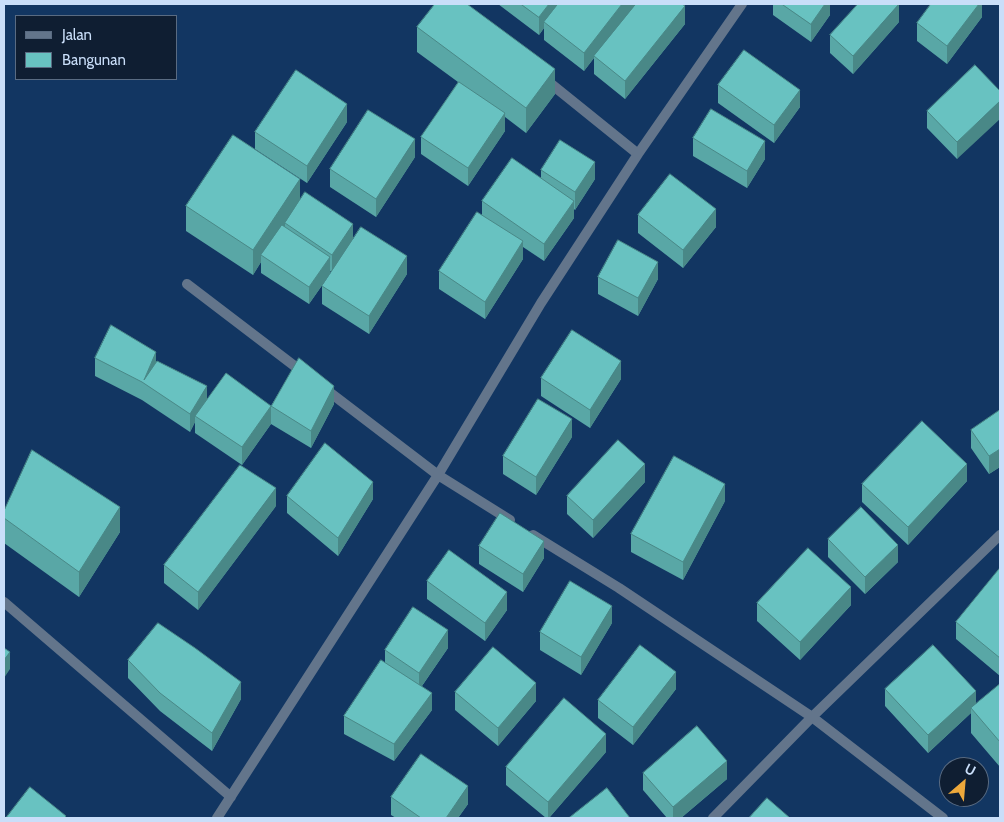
<!DOCTYPE html>
<html>
<head>
<meta charset="utf-8">
<style>
  body { margin:0 }
  #map { position:relative; width:1004px; height:822px; overflow:hidden; background:#123662; font-family:Cabin,sans-serif }
  canvas { display:block }
  .frame { position:absolute; inset:0; border:5px solid #c9def9; pointer-events:none }
  .legend { position:absolute; left:15px; top:15px; width:162px; height:65px; box-sizing:border-box; background:#0f1e32; border:1px solid #596b82; margin:0; padding:6px 9px; list-style:none; font-size:15px; color:#c9def9 }
  .legend li { display:flex; align-items:center; gap:10px; height:25px }
  .legend b { width:25px; border:1px solid #596b82 }
  .north { position:absolute; left:939px; top:757px; width:50px; height:50px; box-sizing:border-box; background:#0f1e32; border:1px solid #596b82; border-radius:50%; rotate:27deg; font-size:14px; font-weight:700; line-height:20px; text-align:center; color:#c9def9 }
  .north::after { content:''; display:block; margin:auto; width:18px; height:22px; background:#eda83b; clip-path:polygon(50% 0,100% 100%,50% 72%,0 100%) }
</style>
</head>
<body>
<div id="map">
<canvas width="1004" height="822"></canvas>
<div class="frame"></div>
<ul class="legend">
<li><b style="height:6px;background:#63758b"></b>Jalan</li>
<li><b style="height:14px;background:#68c2c1"></b>Bangunan</li>
</ul>
<div class="north">U</div>
</div>
<script>
const context = document.querySelector('canvas').getContext('2d');
context.lineJoin = 'round';
function strokePath(path, color, width, dash) { context.strokeStyle = color; context.lineWidth = width; context.lineCap = dash ? 'butt' : 'round'; context.setLineDash(dash || []); context.stroke(path); }
function paint(path, color) { context.fillStyle = color; context.fill(path, 'evenodd'); }
strokePath(new Path2D(`
  M545 79 638 154
  M187 284 305 374
  M324 388 438 475 510 520
  M533 535 619 588 812 717 943 818
  M4 602 231 797
  M217 818 438 475 541 303 638 154 742 4
  M713 818 812 717 1000 535`), '#63758b', 10);
paint(new Path2D(`
  M498 4H635V5L685 24 625 99 594 74V58L584 71 544 40V28L539 35Z
  M773 4H830V15L811 42 773 15Z
  M982 4V17L947 64 917 41V23Z
  M899 22 853 74 830 53V35Z
  M417 27 555 94 526 133 505 117V131L468 186 421 154V137L458 82 417 52Z
  M718 85 800 107 774 143 718 103Z
  M1000 91 957 159 927 128V111Z
  M347 122 307 183 255 149V132Z
  M693 138 765 159 747 188 693 156Z
  M415 157 376 217 330 187V169Z
  M541 170 595 179 575 210 574 209V218L544 261 523 247V259L485 319 439 289V271L482 215V201L541 178Z
  M300 200 353 240 407 274 369 334 322 304V286L332 272 330 271V274L309 304 261 273V262L253 275 186 231V206Z
  M638 215 716 227 683 268 638 233Z
  M598 277 658 279 638 316 598 294Z
  M95 358 156 363 207 400 271 406 334 404 311 448 271 424 242 465 195 433V422L190 432 142 400 95 376Z
  M541 378 621 379 590 428 541 396Z
  M1000 410V467L989 474 971 448V430Z
  M572 437 536 495 503 474V456Z
  M967 481 908 545 862 502V484Z
  M645 482 593 538 567 514V496Z
  M287 496 373 499 338 556 287 513Z
  M725 501 683 580 631 552V534Z
  M276 506 198 610 164 583V565Z
  M4 511 120 532 79 597 4 543Z
  M828 539 898 562 865 594 828 557Z
  M479 546 544 558 523 592 479 564Z
  M1000 568V676L956 639V622Z
  M427 581 507 610 485 641 427 599Z
  M757 603 851 605 800 660 757 621Z
  M612 623 581 675 540 650V632Z
  M448 648 422 686 432 710 394 761 344 734V716L385 662V650Z
  M128 660 241 699 212 751 160 711 128 678Z
  M1000 684V767L971 733V713L928 753 885 706V689L976 704Z
  M676 689 633 745 598 718V700Z
  M455 692 536 701 498 746 455 710Z
  M606 752 549 818H546L506 785V767Z
  M643 773 727 779 681 818H667L643 790Z
  M391 797 468 804 458 818H396L391 815Z`), '#59a7a6');
paint(new Path2D(`
  M549 4H562L544 22V28L539 35V17Z
  M622 4H635V6L594 56V58L584 71V53Z
  M825 4H830V15L811 42V24Z
  M899 4V22L853 74V56Z
  M979 4H982V17L947 64V46Z
  M685 6V24L625 99V81Z
  M555 69V94L526 133V108Z
  M800 90V107L774 143V125Z
  M1000 101V119L957 159V142Z
  M347 104V122L307 183V166Z
  M505 113V131L468 186V168Z
  M415 139V157L376 217V199Z
  M765 141V159L747 188V171Z
  M595 162V179L575 210V192Z
  M300 179V204L285 223V227L261 255V262L253 275V250Z
  M574 201V218L544 261V244Z
  M716 209V227L683 268V250Z
  M353 224V242L332 272V255Z
  M523 241V259L485 319V302Z
  M407 256V274L369 334V316Z
  M330 257V274L309 304V287Z
  M658 262V279L638 316V298Z
  M156 352V369L144 380Z
  M621 361V379L590 428V410Z
  M207 386V403L195 416V422L190 432V414Z
  M334 386V404L311 448V431Z
  M271 406V424L242 465V447Z
  M572 419V437L536 495V477Z
  M1000 449V467L989 474V456Z
  M645 464V482L593 538V520Z
  M967 464V481L908 545V527Z
  M373 482V499L338 556V538Z
  M725 484V501L683 580V562Z
  M276 488V506L198 610V592Z
  M120 507V532L79 597V572Z
  M544 541V558L523 592V574Z
  M898 545V562L865 594V577Z
  M851 587V605L800 660V642Z
  M507 592V610L485 641V623Z
  M612 606V623L581 675V657Z
  M448 630V648L419 690V673Z
  M10 652V669L4 678V660Z
  M676 672V689L633 745V727Z
  M241 682V699L212 751V733Z
  M536 683V701L498 746V728Z
  M976 691V709L971 708V713L928 753V735Z
  M432 693V710L394 761V744Z
  M606 734V752L549 818H548V802Z
  M727 761V779L681 818H673V807Z
  M468 786V804L458 818H446Z`), '#498887');
const building = new Path2D(`
  M435 4H467L555 69 526 108 417 27Z
  M521 4H549L539 17Z
  M558 4H622L584 53 544 22Z
  M636 4H682L685 6 625 81 594 56Z
  M782 4H825L811 24Z
  M858 4H899L853 56 830 35Z
  M931 4H979L947 46 917 23Z
  M744 50 800 90 774 125 718 85Z
  M975 65 1000 91V101L957 142 927 111Z
  M296 70 347 104 307 166 255 132Z
  M459 82 505 113 468 168 421 137Z
  M711 109 765 141 747 171 693 138Z
  M368 110 415 139 376 199 330 169Z
  M233 135 300 179 253 250 186 206Z
  M560 140 595 162 575 192 541 170Z
  M512 158 574 201 544 244 482 201Z
  M670 174 716 209 683 250 638 215Z
  M305 192 353 224 332 255 285 223Z
  M477 212 523 241 485 302 439 271Z
  M282 225 330 257 309 287 261 255Z
  M361 227 407 256 369 316 322 286Z
  M618 240 658 262 638 298 598 277Z
  M111 325 156 352 144 380 157 361 207 386 190 414 142 382 95 358Z
  M572 330 621 361 590 410 541 378Z
  M299 358 334 386 311 431 271 406 242 447 195 416 226 373 271 406Z
  M538 399 572 419 536 477 503 456Z
  M1000 410V449L989 456 971 430Z
  M922 421 967 464 908 527 862 484Z
  M618 440 645 464 593 520 567 496Z
  M325 443 373 482 338 538 287 496Z
  M32 450 120 507 79 572 4 518V511Z
  M674 456 725 484 683 562 631 534Z
  M240 465 276 488 198 592 164 565Z
  M861 507 898 545 865 577 828 539Z
  M500 513 544 541 523 574 479 546Z
  M808 548 851 587 800 642 757 603Z
  M449 550 507 592 485 623 427 581Z
  M1000 568V658L956 622Z
  M570 581 612 606 581 657 540 632Z
  M413 607 448 630 419 673 385 650Z
  M158 623 195 648 241 682 212 733 160 693 128 660Z
  M640 645 676 672 633 727 598 700Z
  M933 645 976 691 928 735 885 689Z
  M493 647 536 683 498 728 455 692Z
  M4 648 10 652 4 660Z
  M381 660 432 693 394 744 344 716Z
  M1000 684V742L971 708Z
  M564 698 606 734 548 802 506 767Z
  M697 726 727 761 673 807 643 773Z
  M421 754 468 786 446 818H421L391 797Z
  M30 787 66 816 64 818H6Z
  M607 788 630 818H569Z
  M767 798 790 818H749Z`);
paint(building, '#68c2c1');
strokePath(building, '#498887', 1);
</script>
</body>
</html>
